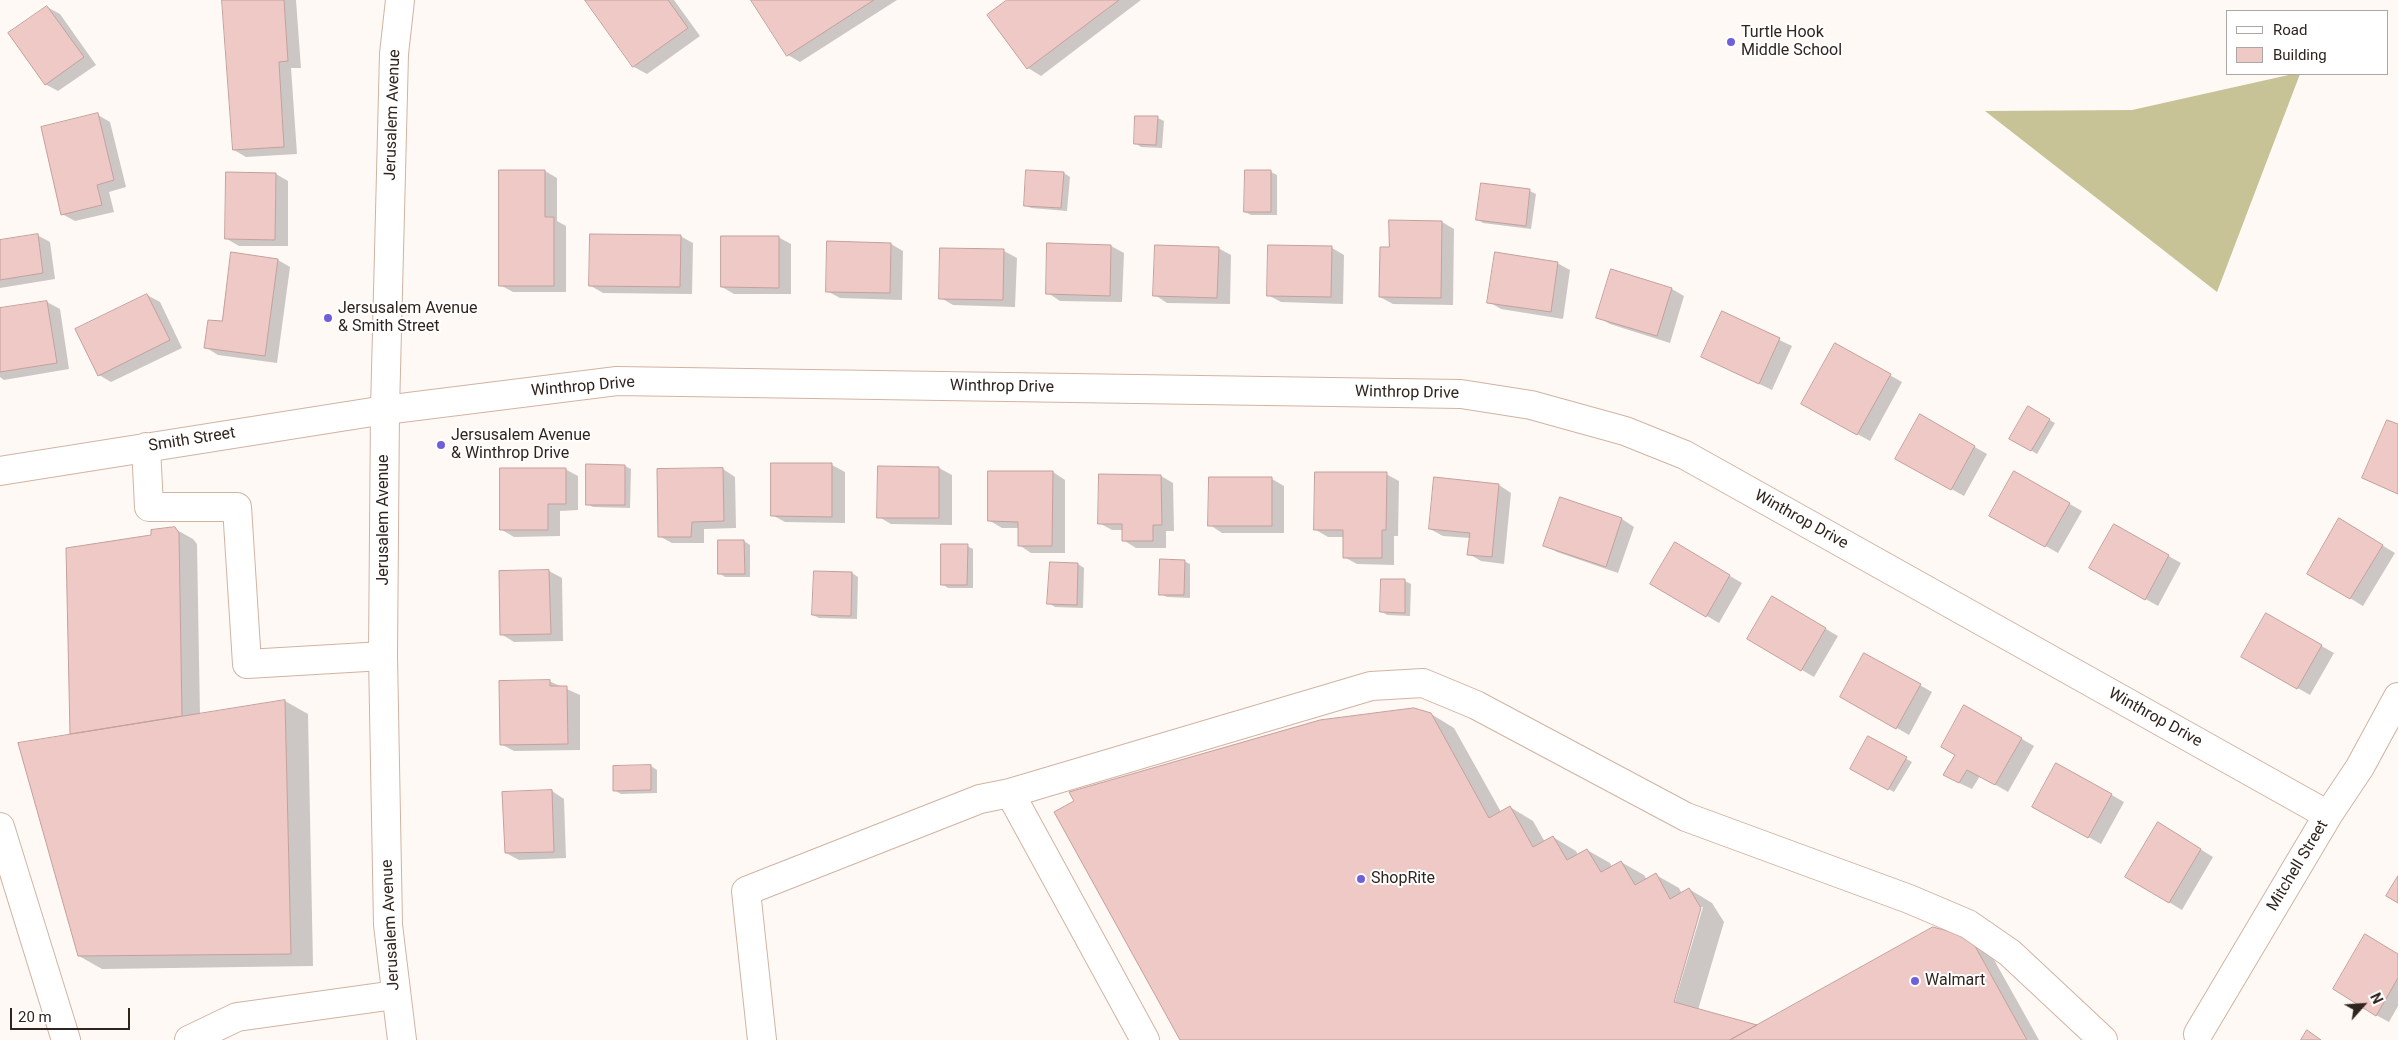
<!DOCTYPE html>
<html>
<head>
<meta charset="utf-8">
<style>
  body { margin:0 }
  #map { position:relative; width:2398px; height:1040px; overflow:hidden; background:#fff9f5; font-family:Roboto,sans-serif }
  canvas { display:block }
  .legend { position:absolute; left:2226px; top:10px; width:162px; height:65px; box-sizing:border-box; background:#fff; border:1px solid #aca7a5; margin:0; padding:6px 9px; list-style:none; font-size:15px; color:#30241e }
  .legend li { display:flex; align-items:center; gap:10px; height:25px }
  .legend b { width:25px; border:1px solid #aca7a5 }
  .north { position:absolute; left:2338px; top:980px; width:50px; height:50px; -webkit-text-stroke:4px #fff; paint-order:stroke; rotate:64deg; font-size:14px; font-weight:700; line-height:20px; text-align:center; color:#30241e }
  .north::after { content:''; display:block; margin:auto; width:18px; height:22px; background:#30241e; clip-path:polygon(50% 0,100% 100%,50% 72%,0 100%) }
  .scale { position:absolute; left:10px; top:1008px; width:120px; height:22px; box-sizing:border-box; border:2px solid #30241e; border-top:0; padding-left:6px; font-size:15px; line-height:18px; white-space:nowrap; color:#30241e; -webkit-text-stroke:4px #fff; paint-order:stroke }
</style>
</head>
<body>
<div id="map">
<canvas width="2398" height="1040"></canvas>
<ul class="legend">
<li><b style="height:6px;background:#fff"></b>Road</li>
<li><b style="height:14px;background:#eec9c5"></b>Building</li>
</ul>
<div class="north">N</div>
<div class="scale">20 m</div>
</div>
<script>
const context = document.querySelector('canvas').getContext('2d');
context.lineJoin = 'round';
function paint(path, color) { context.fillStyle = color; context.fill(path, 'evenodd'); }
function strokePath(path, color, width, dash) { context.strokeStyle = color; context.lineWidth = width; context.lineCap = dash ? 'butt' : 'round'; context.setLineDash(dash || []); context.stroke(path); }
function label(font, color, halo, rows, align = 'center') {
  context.font = font + ' Roboto,sans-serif'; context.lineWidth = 4; context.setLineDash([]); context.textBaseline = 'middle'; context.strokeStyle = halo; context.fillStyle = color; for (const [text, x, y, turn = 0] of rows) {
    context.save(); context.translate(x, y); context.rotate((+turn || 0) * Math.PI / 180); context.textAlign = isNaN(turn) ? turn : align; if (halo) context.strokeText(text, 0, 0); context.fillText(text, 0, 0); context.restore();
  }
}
paint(new Path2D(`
  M2293 74H2300L2217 292 1985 111 2132 110Z`), '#c8c396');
paint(new Path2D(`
  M224 0H296L301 68H291L297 154 246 157 234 150Z
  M586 0H674L700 36 647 74 634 67Z
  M752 0H897L800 62 788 55Z
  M1009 0H1141L1041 76 1028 68 989 16Z
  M47 7 60 14 96 65 58 91 45 84Z
  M98 115 110 122 126 187 109 192 114 212 75 221 62 214Z
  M1158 118 1164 121 1162 148 1141 147 1135 143Z
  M545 171 557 178V221L566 226V292H513L500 285Z
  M1271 172 1277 175V215H1251L1245 212Z
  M1064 173 1070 177 1067 211 1031 208 1025 205Z
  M276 174 288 181V246H239L227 239Z
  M1530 191 1536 194 1531 229 1483 223 1477 219Z
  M1442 222 1454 229 1453 305 1393 304 1380 297 1390 249Z
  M37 235 50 242 55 279 0 288V241Z
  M680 236 693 243 692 294 603 293 591 286Z
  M778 237 791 244V294H734L722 287Z
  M891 244 903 251 902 300 840 298 827 291Z
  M1049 244 1111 246 1124 253 1122 302 1060 301 1048 293Z
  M1218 248 1231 255 1230 304 1167 303 1155 295Z
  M1332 248 1344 255 1343 304 1281 302 1268 295Z
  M942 249 1004 251 1017 258 1015 307 953 305 941 298Z
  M278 260 290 267 277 363 218 355 205 347 223 323Z
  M1557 263 1570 270 1563 319 1501 309 1489 302Z
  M1612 271 1672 289 1684 296 1670 343 1610 324 1598 317Z
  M147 295 160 302 182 348 111 382 99 375Z
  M47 302 60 309 69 369 4 380 0 377V309Z
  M1723 313 1792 346 1772 390 1703 357Z
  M1836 345 1902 382 1870 441 1803 404Z
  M2028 408 2055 423 2037 454 2011 438Z
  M1920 416 1987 454 1964 496 1897 459Z
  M2398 426V494L2363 478Z
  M773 464 832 465 845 472V523L785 522 772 515Z
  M625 466 631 469 630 508 593 507 587 504Z
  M879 468H939L952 475V525L891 524 879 517Z
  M565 469 578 476V510L560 511V536L514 537 502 530Z
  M723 469 735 477 736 528 704 529V543H672L659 536Z
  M1053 472 1065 480V553H1031L1019 545V528H1002L990 521Z
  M2015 473 2082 511 2058 553 1991 515Z
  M1386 474 1399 481 1398 536H1394V565L1357 564 1344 557 1345 537H1328L1316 530Z
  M1161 476 1173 483 1174 531H1166V548H1136L1123 540V530H1112L1099 523Z
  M1272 479 1284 486V533H1222L1210 525Z
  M1435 479 1499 485 1511 493 1504 564 1481 561 1469 554 1470 538 1443 536 1430 529Z
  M1561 499 1622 519 1634 527 1618 573 1557 552 1545 545Z
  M2340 520 2395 553 2363 606 2308 573Z
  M2114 526 2181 563 2158 606 2090 568Z
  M175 529 193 539 197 544 200 715 285 701 308 714 313 966 102 969 79 956 74 735 71 733 152 536Z
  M744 541 750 545V577H725L719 573Z
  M1675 544 1742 583 1719 623 1652 584Z
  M967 546 973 549V588H948L942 584Z
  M1184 561 1190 564V598L1167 597 1161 594Z
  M1051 563 1078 564 1084 568 1083 608 1055 607 1049 603Z
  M549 571 562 578 563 641 514 642 501 634Z
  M852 573 858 577 857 619 819 618 813 615Z
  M1405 581 1411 584 1410 616 1387 615 1381 611Z
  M1773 598 1838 636 1814 677 1749 639Z
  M2266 615 2334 653 2310 695 2243 657Z
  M1865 654 1932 692 1909 735 1842 696Z
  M549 681 580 695V750L514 751 501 744Z
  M1965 706 2034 746 2008 792 1980 776 1972 789 1957 782 1956 755Z
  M1431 714 1454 728 1501 812 1510 807 1533 821 1545 842 1553 837 1576 851 1578 855 1587 850 1610 863 1612 867 1621 862 1644 875 1647 880 1656 875 1679 888 1682 894 1689 889 1712 903 1724 922 1698 1010 1756 1027 1934 928 1988 949 2039 1040H1181ZM1700 907H1703L1673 1008H1671Z
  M1868 738 1912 762 1894 792 1851 768Z
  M2057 764 2124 802 2101 844 2033 806Z
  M651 766 657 770V793L621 794 614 790Z
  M552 791 564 799 566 858 519 860 506 853Z
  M2171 831 2213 857 2182 910 2127 877Z
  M2398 955V1006L2389 1022 2376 1015Z`), '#0003');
const building = new Path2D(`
  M222 0H284L288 61 279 62 284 147 233 150Z
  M585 0H668L688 28 633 67Z
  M751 0H874L787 56Z
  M1007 0H1119L1027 69 987 15Z
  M47 6 84 57 45 85 8 33Z
  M98 113 114 180 97 185 102 205 61 215 41 127Z
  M1135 116H1158L1156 145 1134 144Z
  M499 170H545V217H554V286H499Z
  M1026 170 1064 172 1061 208 1024 206Z
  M1245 170H1271V212H1244Z
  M226 172 276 173 275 240 225 239Z
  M1481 183 1530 189 1526 226 1476 220Z
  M1389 220 1442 221 1441 298 1379 297 1380 247H1389Z
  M38 234 43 273 0 280V240Z
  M590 234 681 235 680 287 589 286Z
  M721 236H779V288L721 287Z
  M827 241 891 243 890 293 826 292Z
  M1047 243 1111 245 1110 296 1046 294Z
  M1155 245 1219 247 1217 298 1153 296Z
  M1268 245 1332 246 1331 297 1267 296Z
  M940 248 1004 249 1003 300 939 299Z
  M231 252 278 259 265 356 204 348 208 320 222 321Z
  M1495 252 1558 262 1551 312 1487 303Z
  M1611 269 1672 288 1657 336 1596 318Z
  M147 294 170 340 98 376 75 329Z
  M47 301 57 363 0 372V308Z
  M1722 311 1780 338 1759 384 1701 357Z
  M1835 343 1891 374 1857 435 1801 404Z
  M2028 406 2050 419 2031 451 2009 439Z
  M1920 414 1975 446 1951 490 1895 459Z
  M2387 420 2398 424V494L2362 478Z
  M771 463H832V517L771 516Z
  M586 464 625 465V505H586Z
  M878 466 939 467V518H877Z
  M500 468H566V504H548V530H500Z
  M723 468 724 521 692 522 691 537H658L657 469Z
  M988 471H1053L1052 546H1018V522L988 521Z
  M2014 471 2070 503 2045 547 1989 516Z
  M1315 472H1387L1386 530H1382V558H1343V530H1314Z
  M1099 474 1161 475 1162 525H1153V541H1122V524H1098Z
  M1209 477H1272V526H1208Z
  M1434 477 1499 484 1492 557 1467 555 1470 533 1429 529Z
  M1560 497 1622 518 1606 567 1543 546Z
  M2339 518 2383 545 2350 599 2307 574Z
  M2114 524 2169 555 2145 600 2089 568Z
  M175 527 179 533 182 716 70 734 66 548 151 535V530Z
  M718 540H744L745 574H718Z
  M1675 542 1730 575 1706 617 1650 584Z
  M941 544H968L967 585H941Z
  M1160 559 1185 560 1184 595H1159Z
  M1050 562 1078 563 1077 605 1047 604Z
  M549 570 551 634 500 635 499 571Z
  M814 571 852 572 851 616 812 615Z
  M1381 579H1405V613L1380 612Z
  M1772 596 1826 628 1801 671 1747 639Z
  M2266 613 2322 645 2297 689 2241 657Z
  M1864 653 1921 684 1896 729 1840 697Z
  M550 680V686H567L568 744 500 745 499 681Z
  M285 700 291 954 78 956 18 743Z
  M1964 705 2022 738 1995 785 1967 770 1959 783 1943 775 1955 755 1941 747Z
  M1414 708 1431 713 1489 818 1510 806 1533 847 1553 836 1567 860 1587 849 1601 872 1621 861 1635 885 1656 873 1670 899 1689 888 1701 908 1674 1002 1757 1025 1730 1040H1180L1054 812 1074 801 1069 792 1320 720Z
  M1868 736 1907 757 1888 790 1850 769Z
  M2056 763 2112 794 2088 838 2032 807Z
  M651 765V790L613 791V766Z
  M552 790 554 852 505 853 502 792Z
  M2158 822 2201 849 2169 903 2125 877Z
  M2398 876V903L2386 896Z
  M1933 927 1970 937 2027 1040H1730Z
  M2365 934 2398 954V978L2376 1016 2333 989Z
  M2307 1030 2321 1040H2301Z`);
paint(building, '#eec9c5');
strokePath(building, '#c4a09c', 1);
const minor = new Path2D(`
  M146 447 149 507H237L247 664 383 656
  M0 471 385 410 617 381 1461 394 1531 405 1625 431 1685 455 2328 815
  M1010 793 1145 1040
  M0 827 66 1040
  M2198 1034 2328 815 2360 767 2398 697
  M189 1040 237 1017 395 995
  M762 1040 746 891 980 799 1010 793 1371 686 1423 683 1476 705 1686 817 1909 899 1968 924 2010 953 2103 1040`);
const major = new Path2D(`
  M400 0 394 54 385 410 383 656 388 925 402 1040`);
strokePath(minor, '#d1b3a2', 30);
strokePath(major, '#d1b3a2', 30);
strokePath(minor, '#fff', 28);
strokePath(major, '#fff', 28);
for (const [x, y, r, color] of [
  [1731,42,5,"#6e60da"],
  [328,318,5,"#6e60da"],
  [441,445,5,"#6e60da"],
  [1361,879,5,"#6e60da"],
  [1915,981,5,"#6e60da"]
]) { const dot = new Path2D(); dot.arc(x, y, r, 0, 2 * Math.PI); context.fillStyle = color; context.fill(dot); strokePath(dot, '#fff', 2); }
label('16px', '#30241e', '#fff', [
  ["Turtle Hook",1741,33],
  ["Middle School",1741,51],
  ["Jersusalem Avenue",338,309],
  ["& Smith Street",338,327],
  ["Jersusalem Avenue",451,436],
  ["& Winthrop Drive",451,454],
  ["ShopRite",1371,879],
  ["Walmart",1925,981]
], 'left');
label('16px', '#30241e', '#fff', [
  ["Jerusalem Avenue",393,115,-88],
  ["Winthrop Drive",583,387,-5],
  ["Winthrop Drive",1002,387,1],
  ["Winthrop Drive",1407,393,1],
  ["Smith Street",192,440,-9],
  ["Jerusalem Avenue",384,520,-90],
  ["Winthrop Drive",1801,520,29],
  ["Winthrop Drive",2155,718,29],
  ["Mitchell Street",2298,866,-59],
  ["Jerusalem Avenue",391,925,-93]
]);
</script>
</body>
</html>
